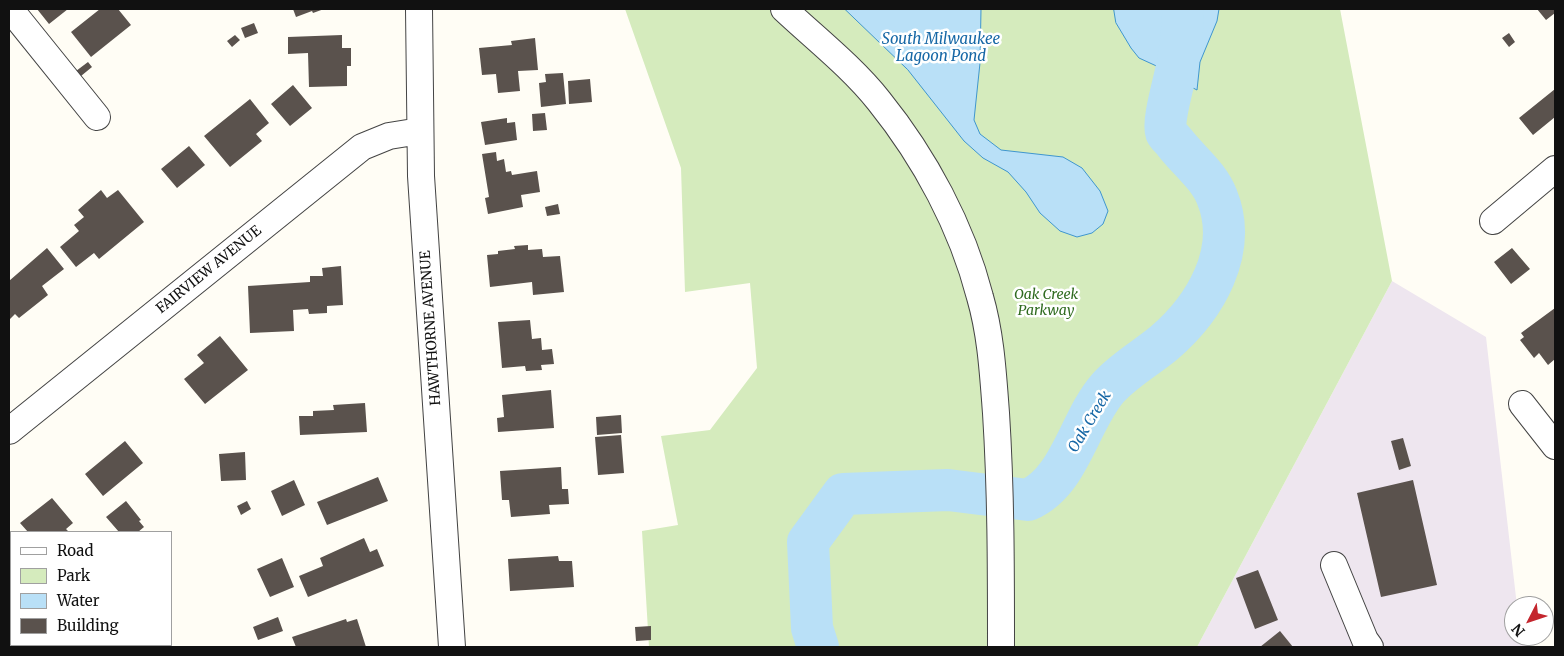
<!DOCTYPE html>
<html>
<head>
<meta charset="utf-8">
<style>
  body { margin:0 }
  #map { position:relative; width:1564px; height:656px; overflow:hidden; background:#fffdf5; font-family:Merriweather,serif }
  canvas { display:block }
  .frame { position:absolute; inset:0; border:10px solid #111; pointer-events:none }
  .legend { position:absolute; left:10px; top:531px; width:162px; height:115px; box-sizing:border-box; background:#fff; border:1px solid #a0a0a0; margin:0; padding:6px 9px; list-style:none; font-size:15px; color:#111 }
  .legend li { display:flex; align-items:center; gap:10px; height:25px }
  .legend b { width:25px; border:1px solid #a0a0a0 }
  .north { position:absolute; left:1504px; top:596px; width:50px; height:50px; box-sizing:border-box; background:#fff; border:1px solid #a0a0a0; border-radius:50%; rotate:229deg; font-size:14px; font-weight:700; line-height:20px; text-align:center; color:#111 }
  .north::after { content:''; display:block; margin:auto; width:18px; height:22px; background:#c4262e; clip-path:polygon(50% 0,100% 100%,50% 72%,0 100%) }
</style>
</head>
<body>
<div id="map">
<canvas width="1564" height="656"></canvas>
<div class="frame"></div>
<ul class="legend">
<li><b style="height:6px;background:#fff"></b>Road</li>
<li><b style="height:14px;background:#d5ebbd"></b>Park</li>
<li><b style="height:14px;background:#b9e0f7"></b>Water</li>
<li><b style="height:14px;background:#5a524d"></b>Building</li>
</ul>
<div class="north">N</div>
</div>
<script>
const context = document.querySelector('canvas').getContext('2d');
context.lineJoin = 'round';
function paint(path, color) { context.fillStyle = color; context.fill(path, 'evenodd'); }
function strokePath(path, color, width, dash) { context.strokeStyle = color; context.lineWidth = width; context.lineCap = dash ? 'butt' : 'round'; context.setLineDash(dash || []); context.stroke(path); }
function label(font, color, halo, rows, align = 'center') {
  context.font = font + ' Merriweather,serif'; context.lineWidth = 5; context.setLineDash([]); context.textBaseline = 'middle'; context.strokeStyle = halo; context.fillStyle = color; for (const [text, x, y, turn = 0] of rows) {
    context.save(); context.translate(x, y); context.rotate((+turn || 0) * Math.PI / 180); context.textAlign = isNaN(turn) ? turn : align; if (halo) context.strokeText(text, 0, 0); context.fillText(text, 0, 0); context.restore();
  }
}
paint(new Path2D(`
  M1392 281 1486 337 1517 606H1514V636H1524L1531 647H1197Z`), '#eee6ef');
paint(new Path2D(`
  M625 9H1340L1392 281 1197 647H649L642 531 678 525 661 436 710 430 757 368 750 283 685 292 681 168Z`), '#d5ebbd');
const water = new Path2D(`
  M845 9H981L980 63 974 120 980 134 1001 150 1063 157 1082 168 1100 191 1108 211 1103 224 1092 233 1077 237 1060 231 1040 213 1026 192 1008 172 983 158 964 141 908 70Z
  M1114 9H1219L1217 21 1200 62 1197 90 1168 75 1163 69 1139 58 1131 48 1116 23Z`);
paint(water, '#b9e0f7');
strokePath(water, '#3f96cf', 1);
strokePath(new Path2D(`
  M818 647 812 628 808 542 843 494 948 490 1028 500C1070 482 1079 421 1108 388 1124 370 1146 358 1164 343 1205 308 1239 251 1217 197 1209 176 1189 161 1175 143 1173 140 1168 136 1166 132 1162 121 1176 76 1178 61 1181 44 1183 27 1183 9`), '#b9e0f7', 42);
paint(new Path2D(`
  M37 9H68L49 24Z
  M100 9H118L131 25 91 57 71 32Z
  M293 9H324L313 13 312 11 296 17Z
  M1537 9H1555V13L1546 20Z
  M254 23 258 33 245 38 241 28Z
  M1509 33 1515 42 1509 47 1502 38Z
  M235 35 240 40 232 47 227 41Z
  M342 35V48H351V66H347V86L309 87 308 53 288 54V37Z
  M535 38 538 70 518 71 520 91 498 93 496 74 482 75 479 48 512 45 511 41Z
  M88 62 92 67 81 76 76 71Z
  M563 73 566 104 541 107 539 83 546 82 545 74Z
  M590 79 592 102 569 104 568 81Z
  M293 85 312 108 290 126 271 104Z
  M1555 89V117L1533 135 1519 118Z
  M250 99 269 123 256 134 262 141 230 167 204 136Z
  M545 113 547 130 533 131 532 114Z
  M507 118V123L515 122 517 140 485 145 481 122Z
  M189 146 205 165 177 188 161 169Z
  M496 152 497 161 504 159 506 172 511 171 512 175 537 171 540 192 521 195 523 207 488 214 485 198 489 197 482 154Z
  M101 190 107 198 118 190 144 222 99 259 94 253 76 267 60 247 79 231 74 225 84 217 78 210Z
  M558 204 560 214 547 216 545 207Z
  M528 245V250L542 249 543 257 560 256 564 292 533 295 532 282 490 287 487 255 498 254V251L515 249 514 246Z
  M47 248 64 269 42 286 48 295 19 318 15 314 9 320V281Z
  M1512 248 1530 269 1511 284 1494 262Z
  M341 266 343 305 327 306V313L309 314 308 309 293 310 294 331 250 333 248 286 310 282V276H323L322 268Z
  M1555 308V359L1548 365 1539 353 1534 358 1520 340 1524 337 1521 333Z
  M530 320 532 339 541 338 542 350 552 349 554 364 541 365 542 370 526 371 525 366 502 368 498 322Z
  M220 336 248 370 205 404 184 379 204 363 197 355Z
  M551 390 554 428 498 432 497 418 504 417 502 395Z
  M365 403 367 432 300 435 299 416H313V411L334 410 333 405Z
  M621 415 622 433 597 435 596 417Z
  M621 435 624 473 598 475 595 437Z
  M1403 438 1411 466 1399 470 1391 441Z
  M125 441 143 463 103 496 85 474Z
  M245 452 246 480 221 481 219 454Z
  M561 467 562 489H568L569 504 549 505 550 514 511 517 509 500H502L500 471Z
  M378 477 388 501 327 525 317 502Z
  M294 480 305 505 282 516 271 491Z
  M1413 480 1437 585 1381 597 1357 493Z
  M52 498 73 523 66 529 69 532H28L20 523Z
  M126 501 141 520 139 521 144 527 138 532H119L106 517Z
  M247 501 251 509 241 515 237 506Z
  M364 538 370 552 377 549 384 566 308 597 299 576 323 566 320 558Z
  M558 556 559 561H572L574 587 510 591 508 559Z
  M282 558 294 587 270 597 257 569Z
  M1258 570 1278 620 1255 629 1236 578Z
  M278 617 283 631 258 640 253 627Z
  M346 619 347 622 357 619 366 647H296L292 637Z
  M651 626V640L636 641 635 627Z
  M1280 631 1293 647H1260Z`), '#5a524d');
const minor = new Path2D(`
  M10 9 97 117
  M419 9 421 176 452 647
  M784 9C816 39 852 67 879 101 925 158 962 227 980 297 991 335 993 374 996 413 1001 491 1001 569 1001 647
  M1493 221 1555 169
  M1522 404 1555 446
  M9 431 362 147 389 136 420 131
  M1334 565 1365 640 1370 647`);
strokePath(minor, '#444', 28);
strokePath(minor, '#fff', 26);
label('14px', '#111', '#fff', [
  ["FAIRVIEW AVENUE",209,270,-39],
  ["HAWTHORNE AVENUE",431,328,-94]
]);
label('italic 14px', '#2f6b1f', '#fff', [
  ["Oak Creek",1046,295],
  ["Parkway",1046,311]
]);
label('italic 15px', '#1768a6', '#fff', [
  ["South Milwaukee",941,40],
  ["Lagoon Pond",941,57],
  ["Oak Creek",1090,422,-59]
]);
</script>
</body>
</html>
